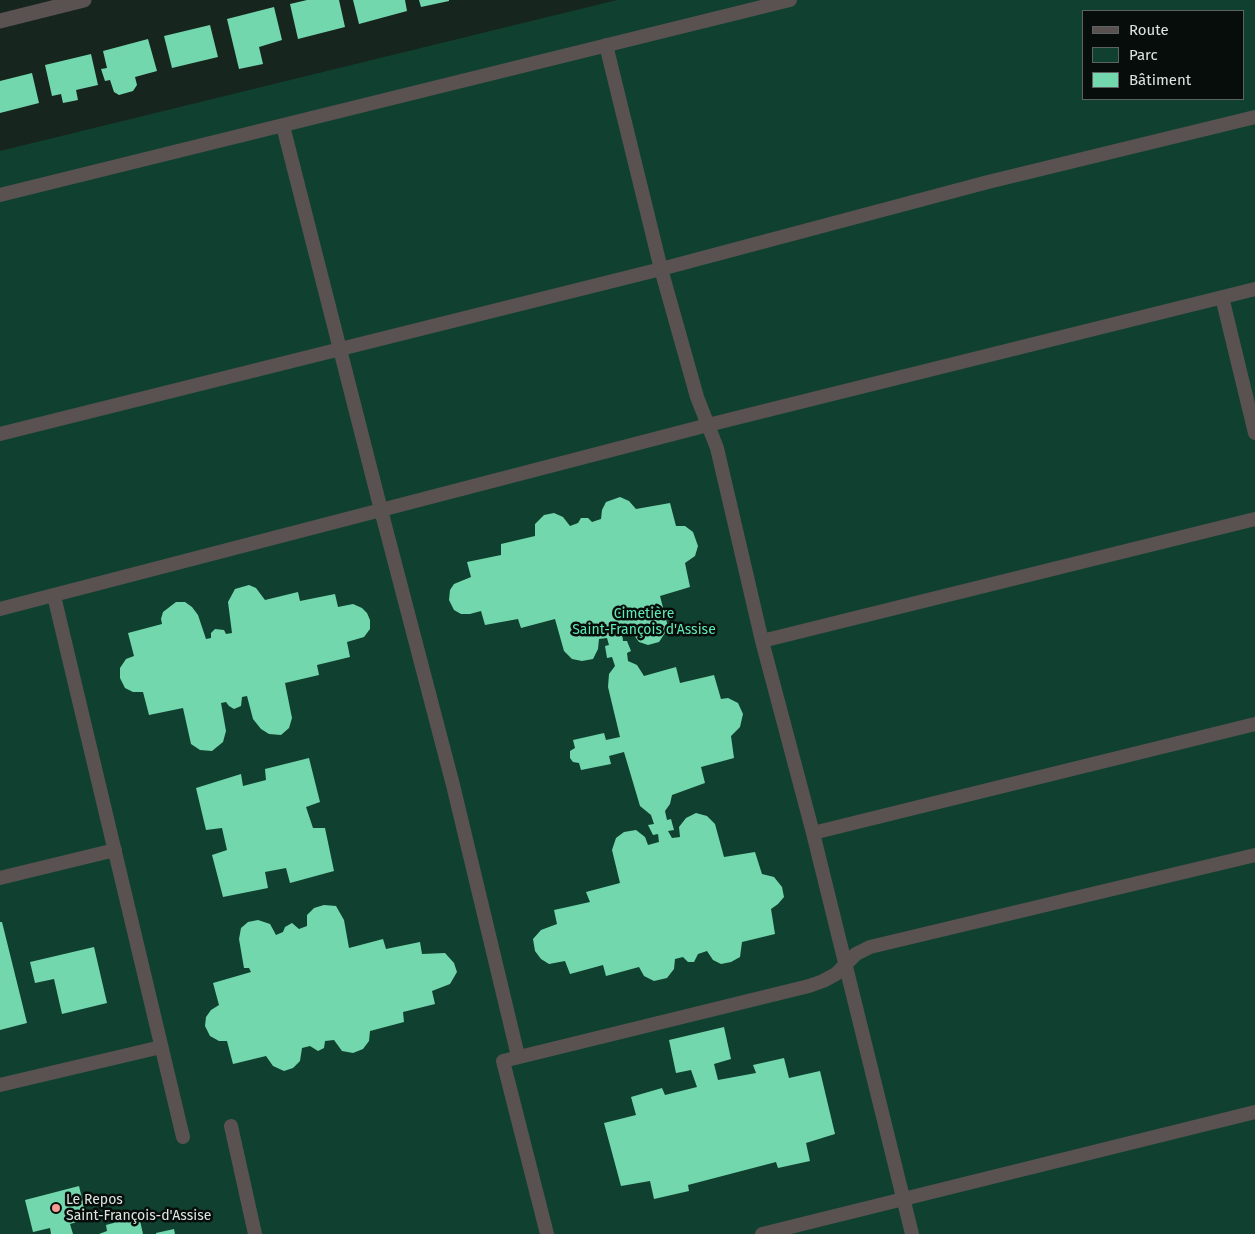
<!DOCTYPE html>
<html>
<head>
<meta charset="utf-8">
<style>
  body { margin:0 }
  #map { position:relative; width:1255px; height:1234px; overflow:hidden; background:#17251f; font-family:"Fira Sans",sans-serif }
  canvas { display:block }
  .legend { position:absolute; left:1082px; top:10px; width:162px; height:90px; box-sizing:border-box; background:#070d0a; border:1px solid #5c6360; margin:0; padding:6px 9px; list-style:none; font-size:15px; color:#dce5e0 }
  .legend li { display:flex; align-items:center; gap:10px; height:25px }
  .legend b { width:25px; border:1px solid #5c6360 }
</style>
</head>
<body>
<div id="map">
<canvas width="1255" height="1234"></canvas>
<ul class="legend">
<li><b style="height:6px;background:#595251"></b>Route</li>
<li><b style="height:14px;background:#10402f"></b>Parc</li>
<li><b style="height:14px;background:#73d7ae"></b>Bâtiment</li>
</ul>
</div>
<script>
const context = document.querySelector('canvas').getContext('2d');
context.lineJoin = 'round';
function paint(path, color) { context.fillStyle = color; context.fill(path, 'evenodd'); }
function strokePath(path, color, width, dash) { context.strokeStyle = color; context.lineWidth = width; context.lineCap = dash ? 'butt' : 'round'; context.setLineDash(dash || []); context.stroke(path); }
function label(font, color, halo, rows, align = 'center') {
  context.font = font + ' "Fira Sans",sans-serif'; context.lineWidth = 5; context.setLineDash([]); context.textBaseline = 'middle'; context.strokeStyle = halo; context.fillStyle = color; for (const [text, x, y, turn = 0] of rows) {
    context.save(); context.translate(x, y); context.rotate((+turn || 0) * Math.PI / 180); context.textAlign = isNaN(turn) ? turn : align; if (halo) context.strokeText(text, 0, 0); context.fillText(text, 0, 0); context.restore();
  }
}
paint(new Path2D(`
  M617 0H1255V1234H0V151ZM1084 11H1244V99H1084Z`), '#10402f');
paint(new Path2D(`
  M307 0H339L345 27 298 39 290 4Z
  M353 0H405L407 11 359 24Z
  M419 0H449V1L421 7Z
  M274 7 282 40 259 47 263 64 239 69 227 19Z
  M210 25 218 57 172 68 164 36Z
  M148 39 157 71 135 77 137 85 133 91 119 95 114 92 110 80 105 81 101 69 107 68 103 51Z
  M91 54 98 85 76 90 78 100 63 103 61 94 52 96 45 65Z
  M32 73 39 103 0 113V81Z
  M620 497 629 501 636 509 670 503 676 526H685L693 532 698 546 695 556 685 563 690 587 660 596 667 623 665 633 659 642 648 645 639 642 631 631 622 633 623 641H627L631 651 627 653 628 661 637 665 644 676 676 667 680 683 714 675 721 699 728 698 738 703 743 714 740 727 731 736 734 758 701 767 705 783 672 795 670 804 665 811 667 820 671 819 674 830 668 831 672 838 680 837 679 827 686 818 696 813 707 816 715 824 724 857 755 852 762 874 774 877 782 887 784 897 778 904 771 909 775 934 742 942 740 957 731 962 721 964 713 960 707 951 698 954 694 962H688L683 957 675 959 674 969 667 978 654 981 644 976 639 967 606 976 603 965 570 974 565 961 549 964 541 959 535 951 533 939 541 930 557 924 554 910 590 902 586 892 620 883 612 850 616 838 624 832 636 830 645 837 648 845 659 842 658 834 653 835 648 825 654 824 651 815 640 806 624 752 609 756 611 764 581 770 579 763 573 762 570 758V751L575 748 573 740 604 733 606 740 620 737 608 687 609 674 615 666 612 657 607 658 605 646 609 645 607 638 599 639 598 649 593 659 582 661 572 659 564 651 555 619 521 628 518 619 485 625 481 611 470 614H461L454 610 449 600 450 590 454 584 471 577 467 562 501 555V544L535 536V524L544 515 554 513 563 517 570 526 578 523 581 518H588L592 522 601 519 602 510 606 502Z
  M249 585 256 588 265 600 298 592 300 601 335 594 338 607 353 604 362 608 367 613 370 620V629L364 637 347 642 350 657 317 665 319 675 285 683 292 718 289 728 281 735 269 734 261 729 253 719 247 696 242 697 241 706 234 709 229 706 226 702 221 703 226 731 223 742 212 751 200 750 191 744 183 708 149 715 143 692H133L125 688 120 678V668L126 659 134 656 128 633 162 624 161 619 163 612 176 602H185L192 607 198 615 206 639 211 638V633L215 629 224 630 226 634 232 633 228 602 235 589Z
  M309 758 320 802 306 807 313 828H325L334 871 290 883 286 868 265 872 268 888 223 897 212 855 227 850 222 828 206 830 196 788 241 774 243 786 266 780 265 769Z
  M324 905 336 906 344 920 349 948 383 939 386 949 420 942 422 954 445 953 454 963 457 972 450 984 432 991 435 1004 403 1012 404 1022 370 1031 369 1041 363 1049 353 1053 342 1051 334 1040 325 1041 324 1048 318 1051 310 1046 302 1048 300 1061 293 1068 284 1071 273 1066 266 1056 233 1064 227 1041H219L210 1036 205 1026 206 1017 211 1010 219 1005 213 983 251 972 249 968H244L239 939 241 928 248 922 258 920 270 924 276 935 283 932 285 927 292 923 299 929 307 926V915L314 908Z
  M0 922H2L27 1023 0 1030Z
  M94 947 107 1003 62 1014 54 979 35 983 30 962Z
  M724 1027 731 1059 714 1064 718 1080 756 1073 753 1065 784 1058 789 1078 820 1071 835 1134 806 1143 810 1161 778 1168 776 1162 688 1185 689 1191 654 1199 650 1181 621 1186 604 1123 636 1115 631 1097 662 1088 665 1095 697 1087 691 1070 676 1073 669 1040Z
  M79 1186 87 1219 70 1224 73 1234H51L50 1228 33 1232 25 1200Z
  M139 1216 143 1234H99L107 1231 106 1225Z
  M174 1229 175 1234H156V1233Z`), '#73d7ae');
strokePath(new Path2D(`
  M606 45 661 269 697 397 717 448 762 641 1255 519
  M0 195 790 0
  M1222 297 1255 433
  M0 434 661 269 988 182 1255 117
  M54 596 183 1137
  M0 609 381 510 283 126
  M762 641 813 833 1255 724
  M813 833 912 1234
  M0 878 115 850
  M518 1056 453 785 381 510 708 425 1255 289
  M0 1085 161 1047
  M231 1126 255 1234
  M547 1234 503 1061 809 986 823 981 836 974 856 954 870 947 1255 855
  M762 1234 1255 1112`), '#595251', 14);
strokePath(new Path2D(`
  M0 21 84 0`), '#595251', 15);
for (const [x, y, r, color] of [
  [56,1208,5,"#f59c93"]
]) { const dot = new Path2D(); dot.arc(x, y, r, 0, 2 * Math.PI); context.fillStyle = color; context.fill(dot); strokePath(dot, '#070d0a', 2); }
label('14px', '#60eab6', '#070d0a', [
  ["Cimetière",644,614],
  ["Saint-François d'Assise",644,630]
]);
label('14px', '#dce5e0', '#070d0a', [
  ["Le Repos",66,1200],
  ["Saint-François-d'Assise",66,1216]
], 'left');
</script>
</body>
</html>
